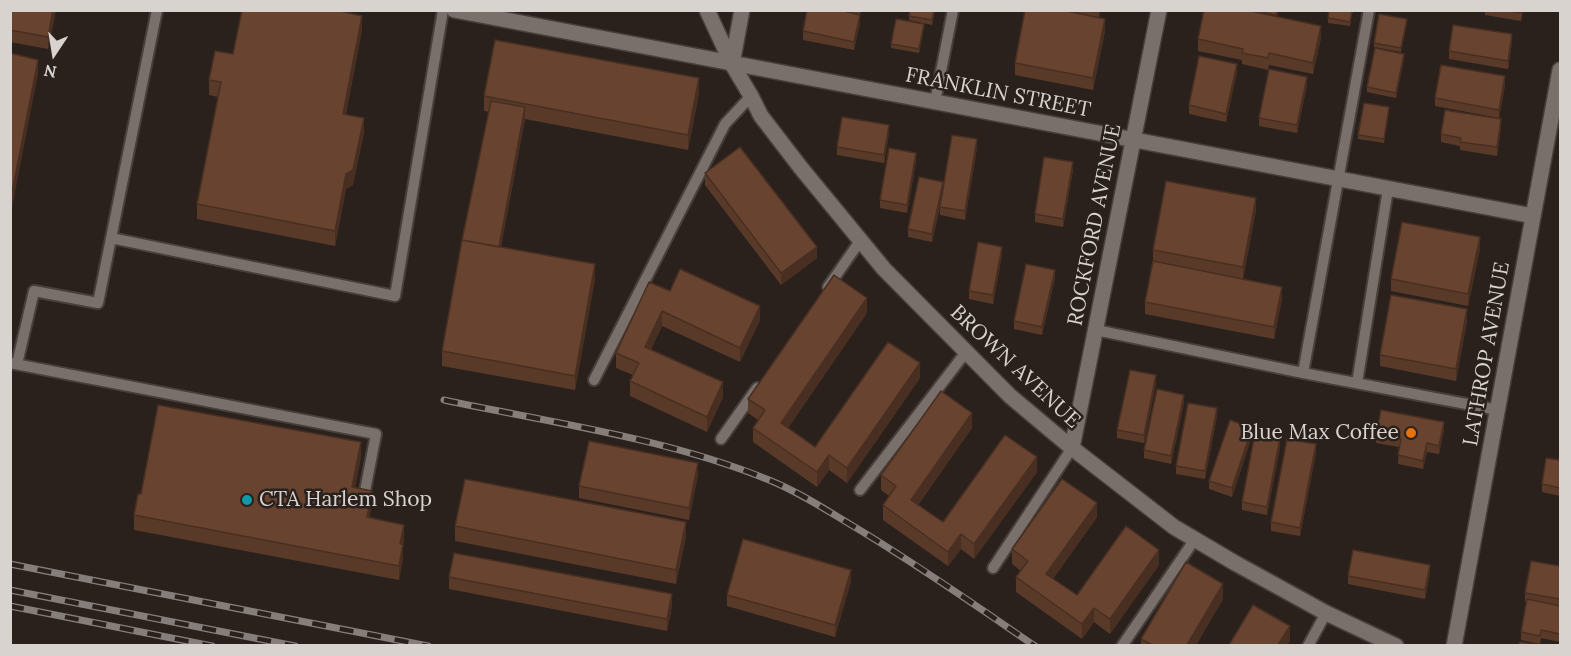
<!DOCTYPE html>
<html>
<head>
<meta charset="utf-8">
<style>
  body { margin:0 }
  #map { position:relative; width:1571px; height:656px; overflow:hidden; background:#2a211d; font-family:Lora,serif }
  canvas { display:block }
  .frame { position:absolute; inset:0; border:12px solid #d9d3d0; pointer-events:none }
  .north { position:absolute; left:24px; top:24px; width:60px; height:60px; -webkit-text-stroke:4px #2a211d; paint-order:stroke; rotate:192deg; font-size:16px; font-weight:700; line-height:24px; text-align:center; color:#d9d3d0 }
  .north::after { content:''; display:block; margin:auto; width:21px; height:27px; background:#d9d3d0; clip-path:polygon(50% 0,100% 100%,50% 72%,0 100%) }
</style>
</head>
<body>
<div id="map">
<canvas width="1571" height="656"></canvas>
<div class="frame"></div>
<div class="north">N</div>
</div>
<script>
const context = document.querySelector('canvas').getContext('2d');
context.lineJoin = 'round';
function strokePath(path, color, width, dash) { context.strokeStyle = color; context.lineWidth = width; context.lineCap = dash ? 'butt' : 'round'; context.setLineDash(dash || []); context.stroke(path); }
function paint(path, color) { context.fillStyle = color; context.fill(path, 'evenodd'); }
function label(font, color, halo, rows, align = 'center') {
  context.font = font + ' Lora,serif'; context.lineWidth = 5; context.setLineDash([]); context.textBaseline = 'middle'; context.strokeStyle = halo; context.fillStyle = color; for (const [text, x, y, turn = 0] of rows) {
    context.save(); context.translate(x, y); context.rotate((+turn || 0) * Math.PI / 180); context.textAlign = isNaN(turn) ? turn : align; if (halo) context.strokeText(text, 0, 0); context.fillText(text, 0, 0); context.restore();
  }
}
const service = new Path2D(`
  M935 102 953 10
  M111 238 395 296 443 10
  M828 287 860 241
  M1096 330 1303 373 1498 410
  M10 363 376 434 363 501
  M17 364 34 291 98 303 157 10
  M1303 373 1369 10
  M594 380 725 124 751 96
  M1357 383 1388 189
  M721 439 757 388
  M860 490 966 352
  M993 568 1072 448
  M1122 646 1195 539
  M1308 646 1326 613`);
const minor = new Path2D(`
  M454 10 1533 216
  M707 10 732 64
  M1072 448 1159 10
  M1454 646 1560 70`);
const tertiary = new Path2D(`
  M742 10 732 64 751 96 761 116 801 168 884 269 1010 396 1072 448 1174 527 1235 563 1326 613 1396 646`);
strokePath(service, '#463f3b', 14);
strokePath(minor, '#463f3b', 18);
strokePath(tertiary, '#463f3b', 18);
strokePath(service, '#7a706b', 10);
strokePath(minor, '#7a706b', 15);
strokePath(tertiary, '#7a706b', 15);
const rail = new Path2D(`
  M444 400C553 423 666 438 769 480 799 492 826 510 853 526 915 563 975 605 1035 646
  M10 564 428 646
  M10 590 295 646
  M10 606 212 646`);
strokePath(rail, '#857e7a', 7);
strokePath(rail, '#2a211d', 4.5, [14]);
paint(new Path2D(`
  M10 10H56L48 49 10 42Z
  M841 10H861L860 15Z
  M910 10H935L932 25 909 20Z
  M1025 10H1100L1099 18 1105 31 1093 90 1015 75V63Z
  M1204 10H1278L1277 17 1321 38 1313 74 1269 65 1268 70 1242 64V60L1198 51V39Z
  M1353 10 1350 26 1328 23V18Z
  M1485 10H1523L1521 21 1485 15Z
  M860 23 854 50 803 40V31Z
  M1407 23 1401 52 1374 47V43Z
  M924 28 919 53 891 48V44Z
  M362 30 346 114 364 132 353 185 346 189 335 246 197 219V204L218 97 209 95V80L233 54Z
  M1512 42 1508 69 1449 59V51Z
  M1404 59 1396 98 1367 92V87Z
  M1237 72 1226 122 1189 114V105Z
  M1307 85 1297 133 1259 126V118Z
  M1505 85 1499 118 1435 106V98Z
  M699 93 688 150 525 119 501 247 595 279 575 390 442 366V351L462 240 489 112 484 111V96Z
  M1389 111 1384 143 1358 139V135Z
  M1501 127 1497 156 1460 150V146L1441 142V134Z
  M889 133 884 163 837 155V147Z
  M977 148 965 220 940 215V207L942 198 932 242 908 237V229Z
  M916 161 907 213 880 208V200Z
  M1073 170 1063 227 1035 222V214Z
  M705 173 817 258 781 285 705 185Z
  M1256 210 1243 279 1198 270 1282 299 1274 339 1145 314V302L1153 262V250Z
  M1480 249 1468 306 1391 291V279Z
  M1002 255 993 304 969 299V291Z
  M1055 278 1042 335 1014 329V321Z
  M670 291 760 320 740 362 662 326 651 349 723 397 707 432 630 396V381L633 375 616 368V353Z
  M867 313 788 428 815 447 920 378 847 483 829 470 817 487 753 442V428L758 420 748 413V399Z
  M1467 321 1456 381 1380 366V355Z
  M1156 383 1144 443 1117 438V430Z
  M1184 403 1171 464 1144 458V450Z
  M1217 416 1205 479 1176 474V466Z
  M972 428 918 505 943 522 1037 472 974 559 961 549 948 566 883 520V505L889 496 881 490V475Z
  M1444 430 1439 454 1427 452 1423 469 1398 464 1399 447 1376 443V435Z
  M1252 436 1232 497 1209 489V481Z
  M1280 447 1267 515 1242 510V502Z
  M1316 453 1300 536 1271 531V522Z
  M361 456 355 487 372 505 369 518 404 540 403 544V559L399 580 134 530V515L141 494Z
  M1560 456V496L1542 492V484L1559 460Z
  M698 475 689 520 579 498V486Z
  M1097 517 1053 579 1077 595 1159 565 1110 634 1094 622 1082 639 1016 592V577L1021 571 1012 564V549Z
  M455 526 686 537 676 584 455 541Z
  M1560 566V642L1541 638 1540 644 1521 640V632L1526 602 1525 601V593Z
  M1430 573 1425 599 1348 584V576Z
  M449 577 672 606 667 631 449 589Z
  M851 581 835 637 727 606V595Z
  M1223 599 1196 645H1141V639Z`), '#593a29');
paint(new Path2D(`
  M53 10H56L48 49V37Z
  M860 15V23L854 50V42Z
  M362 16V30L343 128V114Z
  M1105 19V31L1093 90V78Z
  M1321 26V38L1313 74V63Z
  M1512 34V42L1508 69V61Z
  M1404 54V59L1396 98V93Z
  M38 60V74L10 218V203Z
  M1237 64V72L1226 122V114Z
  M1505 76V85L1499 118V110Z
  M1307 77V85L1297 133V125Z
  M699 78V93L688 150V135Z
  M525 107V119L498 261V249Z
  M364 118V132L353 185 346 189 335 246V231L346 174Z
  M1501 119V127L1497 156V147Z
  M889 125V133L884 163V155Z
  M977 139V148L965 220V211Z
  M916 153V161L907 213V205Z
  M1073 162V170L1063 227V219Z
  M943 182V190L932 242V234Z
  M1256 198V210L1243 279V267Z
  M1480 237V249L1468 306V294Z
  M817 247V258L781 285V273Z
  M1002 247V255L993 304V295Z
  M595 264V279L575 390V376Z
  M1055 270V278L1042 335V327Z
  M1282 287V299L1274 339V327Z
  M867 298V313L781 438V423Z
  M760 306V320L740 362V348Z
  M1467 309V321L1456 381V369Z
  M662 311V326L645 362V347Z
  M920 363V378L847 483V468Z
  M1156 375V383L1144 443V435Z
  M723 382V397L707 432V417Z
  M1184 395V403L1171 464V456Z
  M1217 408V416L1205 479V471Z
  M972 413V428L911 514V500Z
  M1444 422V430L1439 454V446Z
  M1252 428V436L1232 497V488Z
  M1280 438V447L1267 515V507Z
  M361 442V456L352 501V487Z
  M1427 443V452L1423 469V461Z
  M1316 444V453L1300 536V528Z
  M829 455V470L817 487V472Z
  M1037 457V472L974 559V544Z
  M698 463V475L689 520V508Z
  M372 491V505L367 532V517Z
  M1097 503V517L1046 589V574Z
  M686 522V537L676 584V570Z
  M404 525V540L400 559V544Z
  M961 534V549L948 566V552Z
  M403 544V559L399 580V566Z
  M1159 550V565L1110 634V619Z
  M1430 565V573L1425 599V590Z
  M851 570V581L835 637V625Z
  M1223 584V599L1196 645H1187Z
  M672 594V606L667 631V619Z
  M1094 608V622L1082 639V624Z
  M1290 626V641L1287 645H1278Z`), '#482f22');
const building = new Path2D(`
  M10 10H53L48 37 10 30Z
  M242 10H336L362 16 343 114 364 118 353 170 346 174 335 231 197 204 221 82 209 80 215 51 233 54Z
  M807 10H839L860 15 854 42 803 31Z
  M910 10H934L932 20 909 16Z
  M1025 10H1062L1105 19 1093 78 1015 63Z
  M1204 10H1246L1321 26 1313 63 1269 53 1268 58 1242 53 1243 49 1198 39Z
  M1253 10H1277L1276 15Z
  M1329 10H1352L1350 22 1328 18Z
  M1507 10H1522L1521 13Z
  M1379 14 1407 19 1401 48 1374 43Z
  M896 19 924 24 919 49 891 44Z
  M1453 25 1512 34 1508 61 1449 51Z
  M495 40 699 78 688 135 484 96Z
  M1375 48 1404 54 1396 93 1367 87Z
  M10 53 38 60 10 203Z
  M1199 56 1237 64 1226 114 1189 105Z
  M1441 65 1505 76 1499 110 1435 98Z
  M1269 69 1307 77 1297 125 1259 118Z
  M491 101 525 107 499 247 462 240Z
  M1364 103 1389 107 1384 139 1358 135Z
  M1445 110 1501 119 1497 147 1460 142 1461 138 1441 134Z
  M842 117 889 125 884 155 837 147Z
  M952 135 977 139 965 211 940 207Z
  M740 147 817 247 781 273 705 173Z
  M889 148 916 153 907 205 880 200Z
  M1044 157 1073 162 1063 219 1035 214Z
  M919 177 943 182 932 234 908 229Z
  M1166 181 1256 198 1243 267 1153 250Z
  M1402 222 1480 237 1468 294 1391 279Z
  M462 240 595 264 575 376 442 351Z
  M978 242 1002 247 993 295 969 291Z
  M1153 261 1282 287 1274 327 1145 302Z
  M1026 264 1055 270 1042 327 1014 321Z
  M680 269 760 306 740 348 662 311 645 347 723 382 707 417 630 381 639 363 616 353 649 282 670 291Z
  M834 275 867 298 781 423 815 447 888 342 920 363 847 468 829 455 817 472 753 428 765 410 748 399Z
  M1391 295 1467 309 1456 369 1380 355Z
  M1130 370 1156 375 1144 435 1117 430Z
  M1157 389 1184 395 1171 456 1144 450Z
  M941 391 972 413 911 500 943 522 1005 435 1037 457 974 544 961 534 948 552 883 505 896 486 881 475Z
  M1188 403 1217 408 1205 471 1176 466Z
  M158 405 361 442 352 487 372 491 367 517 404 525 400 544H403L399 566 134 515 138 494H141Z
  M1381 410 1444 422 1439 446 1427 443 1423 461 1398 455 1401 439 1376 435Z
  M1230 420 1252 428 1232 488 1209 481Z
  M1255 433 1280 438 1267 507 1242 502Z
  M1287 439 1316 444 1300 528 1271 522Z
  M589 441 698 463 689 508 579 486Z
  M1560 455V488L1542 484 1546 458 1559 460Z
  M465 479 686 522 676 570 455 526Z
  M1062 479 1097 503 1046 574 1077 595 1126 526 1159 550 1110 619 1094 608 1082 624 1016 577 1028 561 1012 549Z
  M743 539 851 570 835 625 727 595Z
  M1353 550 1430 565 1425 590 1348 576Z
  M454 553 672 594 667 619 449 577Z
  M1531 561 1560 566V599L1525 593Z
  M1186 562 1223 584 1187 645H1152L1141 639Z
  M1527 599 1560 606V634L1541 630 1540 636 1521 632Z
  M1253 605 1290 626 1278 645H1229Z
  M1520 642 1541 645H1519Z`);
paint(building, '#674330');
strokePath(building, '#482f22', 1.5);
for (const [x, y, r, color] of [
  [1411,433,6,"#e8710a"],
  [247,500,6,"#0f9aa8"]
]) { const dot = new Path2D(); dot.arc(x, y, r, 0, 2 * Math.PI); context.fillStyle = color; context.fill(dot); strokePath(dot, '#2a211d', 2); }
label('21px', '#d9d3d0', '#2a211d', [
  ["FRANKLIN STREET",998,93,11],
  ["ROCKFORD AVENUE",1095,225,-79],
  ["LATHROP AVENUE",1487,354,-80],
  ["BROWN AVENUE",1015,367,43]
]);
label('21px', '#d9d3d0', '#2a211d', [
  ["Blue Max Coffee",1399,433],
  ["CTA Harlem Shop",259,500,"left"]
], 'right');
</script>
</body>
</html>
